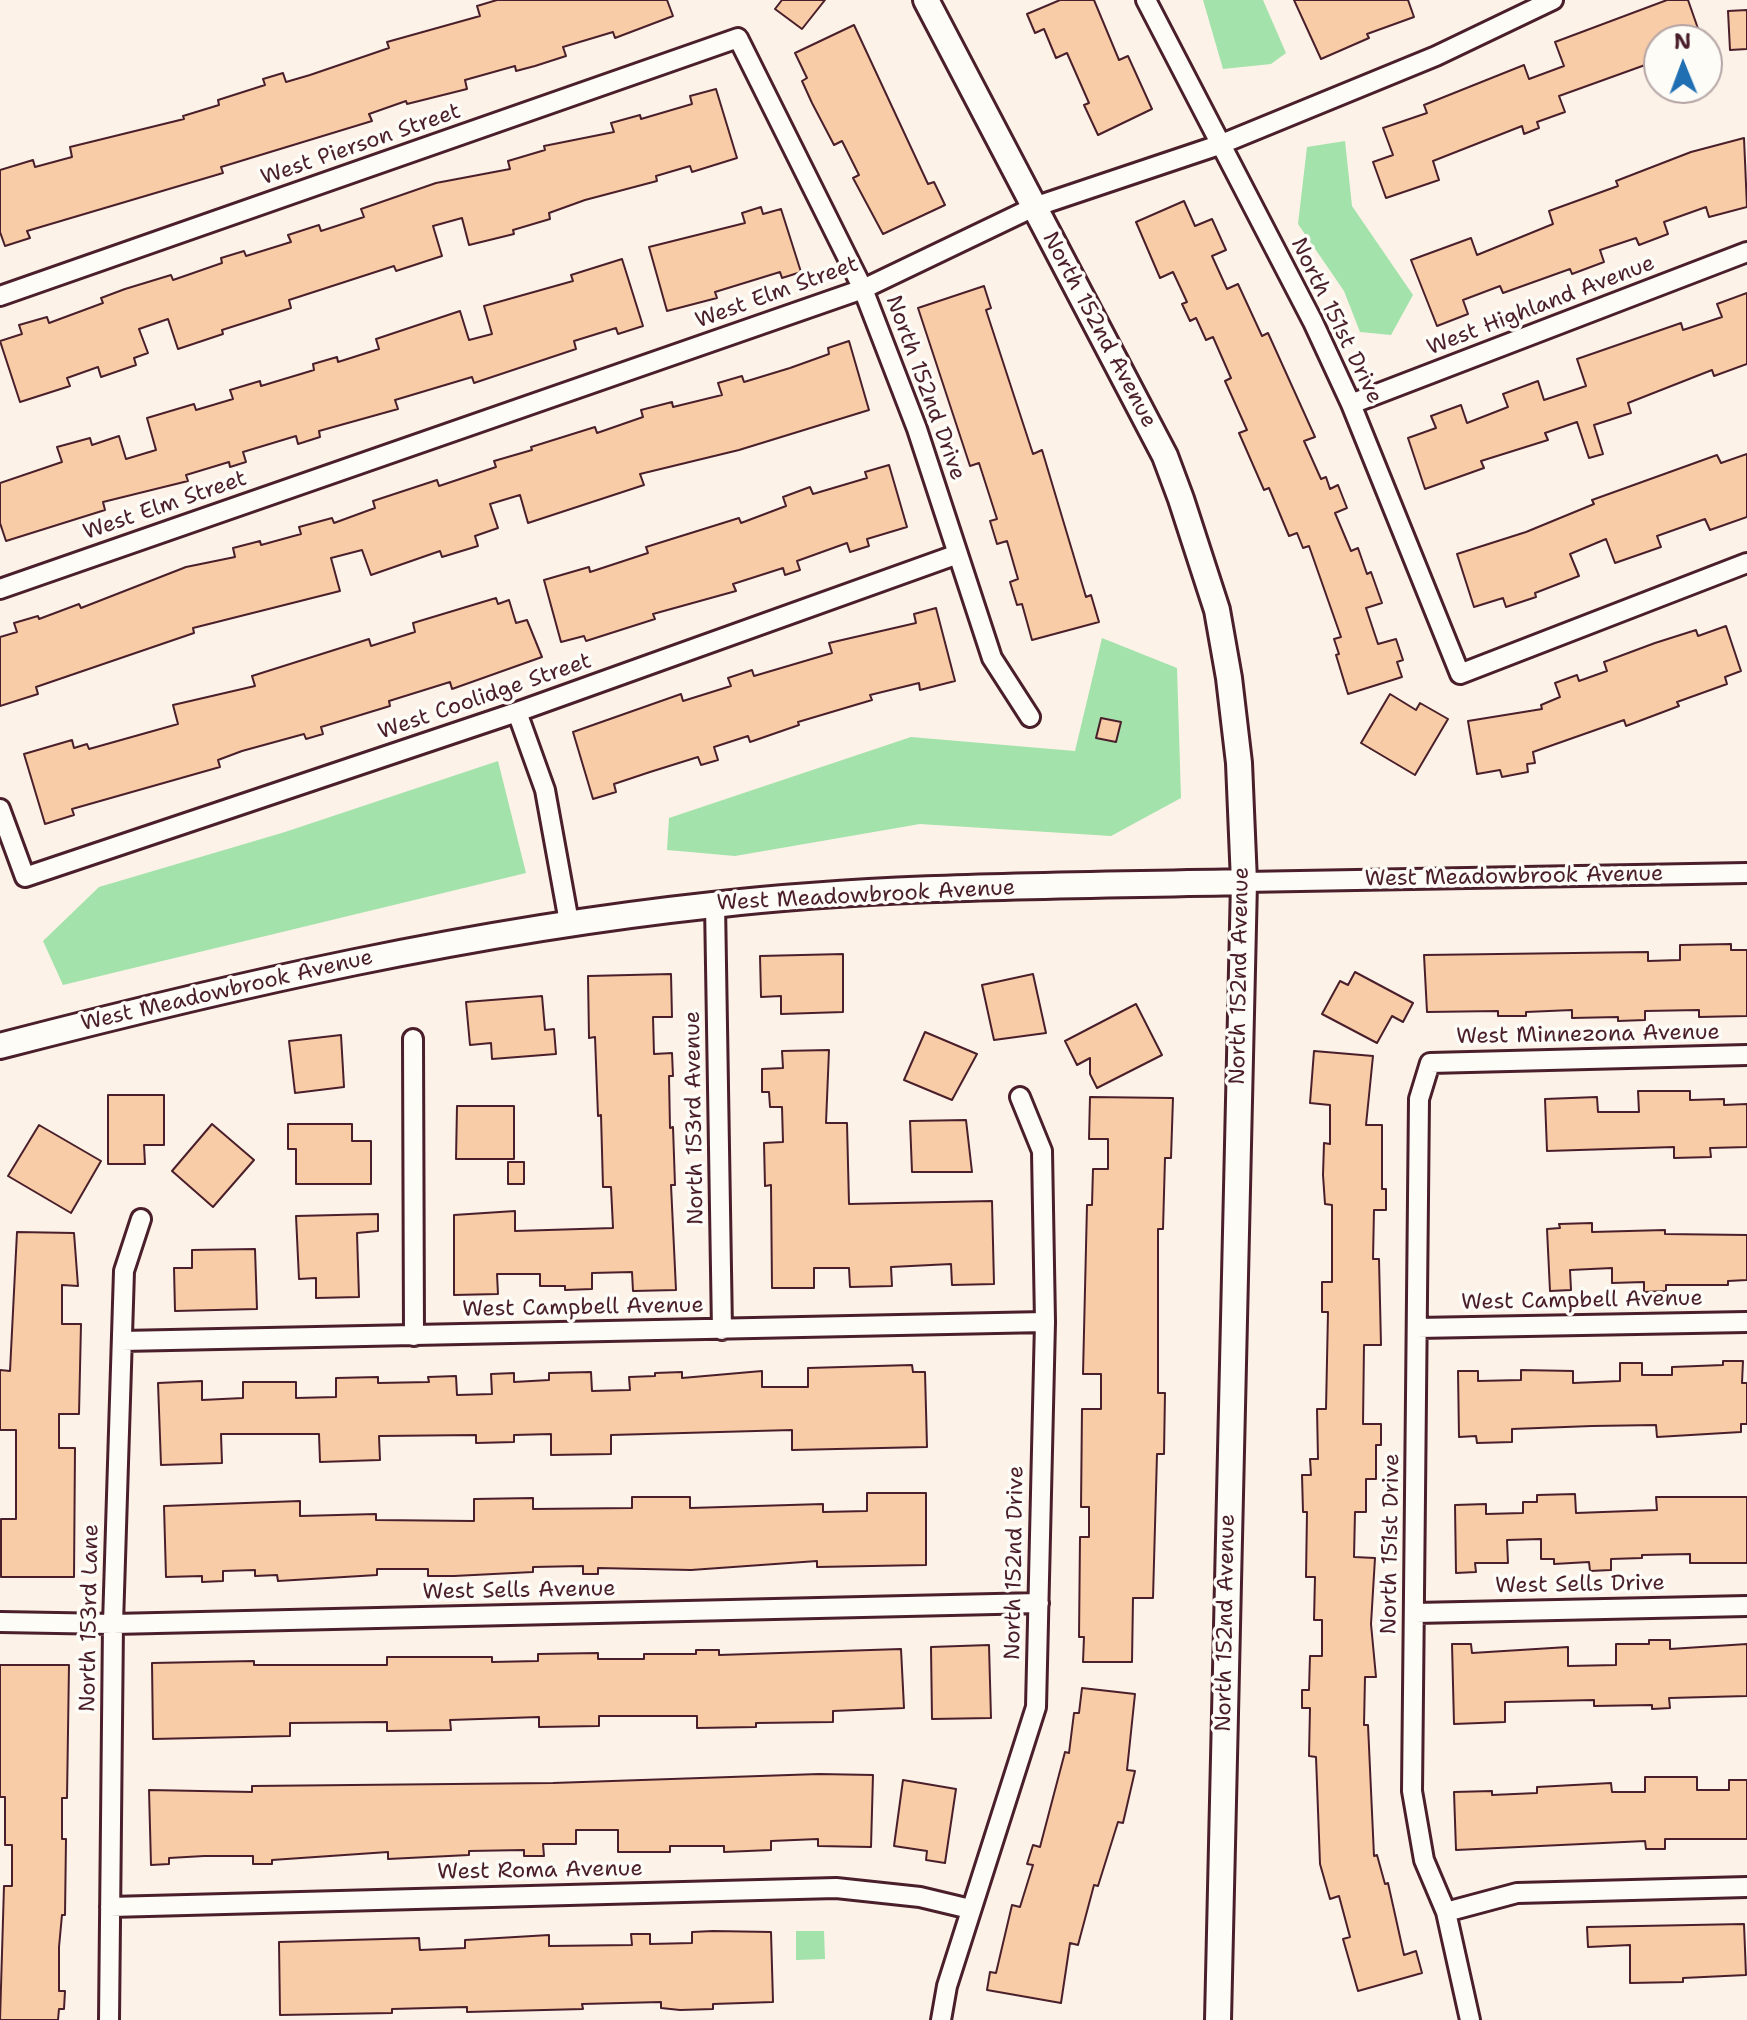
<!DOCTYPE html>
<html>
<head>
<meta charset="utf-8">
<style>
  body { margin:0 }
  #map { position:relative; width:1747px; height:2020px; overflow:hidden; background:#fcf2e7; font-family:"Shantell Sans",sans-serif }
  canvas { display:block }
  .north { position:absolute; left:1643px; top:24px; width:80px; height:80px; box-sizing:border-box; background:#fdfcf7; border:2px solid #b5a4a5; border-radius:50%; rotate:359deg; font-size:22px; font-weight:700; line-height:32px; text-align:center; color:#4a1f2b }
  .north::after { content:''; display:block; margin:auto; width:28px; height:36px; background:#1f6fb2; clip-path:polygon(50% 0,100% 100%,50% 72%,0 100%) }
</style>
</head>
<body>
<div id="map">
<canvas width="1747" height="2020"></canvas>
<div class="north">N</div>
</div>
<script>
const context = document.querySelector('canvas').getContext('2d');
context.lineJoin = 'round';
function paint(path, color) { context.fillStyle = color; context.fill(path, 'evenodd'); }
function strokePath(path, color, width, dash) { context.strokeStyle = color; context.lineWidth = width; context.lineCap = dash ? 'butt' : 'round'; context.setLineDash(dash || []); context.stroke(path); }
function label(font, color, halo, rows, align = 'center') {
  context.font = font + ' "Shantell Sans",sans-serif'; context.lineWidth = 7; context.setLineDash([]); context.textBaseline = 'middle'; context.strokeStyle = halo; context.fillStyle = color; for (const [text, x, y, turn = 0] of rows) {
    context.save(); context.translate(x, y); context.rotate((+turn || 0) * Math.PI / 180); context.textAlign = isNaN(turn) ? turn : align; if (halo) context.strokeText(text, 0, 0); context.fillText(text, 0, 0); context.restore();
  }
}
paint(new Path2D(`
  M1203 0H1263L1286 53 1271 64 1223 69Z
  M1345 141 1352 206 1413 295 1391 335 1360 332 1344 291 1298 224 1307 147Z
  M1102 638 1177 668 1181 798 1111 836 920 824 735 856 667 850 669 818 911 737 1075 751Z
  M498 761 526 873 63 985 43 941 99 887 285 832Z
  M796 1931H824L825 1959 796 1960Z`), '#a3e2ab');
const building = new Path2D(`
  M497 0H667L673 16 615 38 613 32 563 47 566 56 535 66 516 71 515 66 465 80 467 89 407 104 406 101 369 114 372 121 221 167 223 173 27 231 30 238 5 246 0 232V170L33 160 35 167 72 157 70 147 184 119 183 116 219 105 218 100 265 85 263 79 283 73 286 82 310 75 389 48 387 42 480 16 477 6Z
  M782 0H825L802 29 775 9Z
  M1060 0H1094L1119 60 1128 56 1152 109 1098 135 1084 105 1089 103 1067 53 1056 58 1044 29 1035 33 1027 14Z
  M1294 0H1408L1414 17 1367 34 1369 38 1321 59Z
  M1667 0H1688L1702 40H1659V60L1559 96 1565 112 1537 122 1539 128 1524 134 1522 126 1433 161 1439 180 1386 198 1373 162 1393 155 1383 128 1427 113 1424 105 1524 65 1529 79 1564 66 1555 42Z
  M1747 10V49L1730 50 1728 11Z
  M854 25 928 184 934 182 945 205 883 234 853 178 859 175 842 141 834 145 812 103 802 81 807 78 795 53Z
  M716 89 737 158 692 172 690 166 656 176 657 181 585 200 549 213 550 219 513 230 514 234 469 245 462 218 433 226 442 256 396 271 394 266 289 300 291 308 222 330 223 334 178 349 168 319 139 329 148 353 134 358 136 365 101 377 98 367 67 378 70 386 20 402 0 341 22 334 19 325 47 317 49 323 103 303 101 298 125 289 171 275 173 280 222 263 221 258 244 251 246 256 291 242 288 235 319 225 321 231 364 217 361 209 436 183 510 169 508 161 545 150 544 146 614 132 611 123 640 115 641 119 692 104 690 96Z
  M1744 138 1747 207 1709 217 1706 207 1664 222 1668 234 1639 245 1636 238 1600 250 1604 262 1572 274 1570 269 1503 293 1500 286 1463 300 1468 314 1437 326 1411 260 1471 238 1477 255 1553 224 1549 211 1618 186 1616 181 1691 152Z
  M1184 201 1195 226 1212 219 1226 250 1212 256 1227 289 1238 284 1262 336 1268 333 1301 406 1315 437 1304 441 1321 479 1326 477 1330 489 1338 485 1347 508 1335 513 1351 551 1358 548 1367 574 1371 572 1382 603 1366 608 1378 644 1396 639 1403 660 1397 662 1402 677 1348 694 1336 655 1339 654 1334 639 1341 637 1309 546 1303 548 1297 533 1289 536 1269 488 1264 490 1239 433 1247 430 1225 381 1231 378 1213 337 1206 340 1196 318 1190 321 1182 304 1187 302 1173 272 1160 278 1136 222Z
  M761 207 763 214 781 209 801 272 782 278 780 272 715 292 717 298 667 311 649 247 745 223 742 213Z
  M622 259 643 326 618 334 616 328 574 341 576 349 474 383 472 377 395 400 398 409 319 431 320 437 298 444 296 436 243 452 246 462 230 467 229 462 186 475 188 481 103 502 105 510 6 541 0 523V483L62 462 57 447 90 438 92 445 119 436 126 459 156 450 147 418 194 404 196 410 233 399 230 390 260 381 261 386 314 370 313 364 337 357 338 362 379 349 376 339 460 311 469 340 492 334 484 306 573 281 571 275Z
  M984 286 991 308 986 310 1033 454 1042 450 1086 597 1091 595 1099 622 1032 640 1022 604 1017 605 1010 582 1018 579 1007 541 997 544 990 521 997 519 979 463 970 466 918 308Z
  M1747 293V364L1714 376 1712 370 1628 403 1631 413 1594 425 1603 454 1589 458 1577 422 1545 433 1548 440 1481 461 1484 468 1425 489 1408 438 1436 428 1431 416 1461 405 1467 423 1508 407 1503 394 1538 381 1544 400 1586 386 1577 359 1681 323 1683 330 1722 317 1717 304Z
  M849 341 869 410 739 450 640 474 644 485 528 523 520 495 490 504 498 528 475 536 478 546 442 557 440 551 371 575 362 550 331 558 340 591 193 628 194 633 36 687 38 694 0 706V637L17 632 14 623 38 616 39 619 79 604 81 608 186 567 235 557 233 548 260 541 261 545 301 534 299 527 332 518 334 523 375 508 373 501 437 480 439 486 496 467 494 461 532 450 531 447 595 427 597 433 643 417 641 410 672 402 673 407 722 395 718 383 742 376 744 382 790 368 829 354 828 348Z
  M1747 454V517L1710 530 1705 519 1657 536 1661 547 1615 563 1606 539 1570 554 1579 576 1535 593 1536 597 1506 607 1503 598 1474 607 1457 554 1526 532 1594 504 1592 500 1717 455 1721 463Z
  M889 465 907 527 867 539 869 546 850 552 847 543 797 561 800 570 785 575 783 568 733 584 736 591 653 614 655 619 586 641 584 636 561 642 544 580 589 567 590 572 648 553 646 547 739 518 741 523 786 506 783 497 810 487 813 494 867 478 865 472Z
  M496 598 498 604 509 600 516 623 527 620 542 657 452 689 450 682 389 701 390 706 321 727 323 734 306 739 304 734 242 751 218 760 220 767 72 809 74 815 45 824 24 754 72 740 74 748 87 744 89 749 178 724 173 705 255 686 252 676 369 639 371 646 415 632 413 623Z
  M936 608 955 681 920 690 919 683 870 695 872 700 798 722 799 725 750 742 748 736 714 747 718 760 701 765 698 757 650 772 614 784 616 792 593 799 573 732 681 694 683 701 731 686 728 678 752 670 754 676 832 653 829 643 916 623 914 614Z
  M1726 626 1741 671 1725 677 1727 684 1677 702 1679 706 1626 726 1624 720 1533 752 1535 763 1527 764 1528 772 1502 777 1500 770 1477 774 1468 721 1542 709 1541 705 1560 697 1555 683 1577 675 1579 681 1607 671 1604 662 1655 643 1696 630 1698 636Z
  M1390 694 1416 710 1420 703 1448 719 1415 775 1361 743Z
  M1101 718 1121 722 1116 742 1096 738Z
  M1731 944V950H1747V1016L1699 1017V1010L1645 1011V1020L1618 1021V1017L1572 1018V1010L1526 1012V1016H1498V1011L1427 1012 1424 955 1648 952V961L1680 960V945Z
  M843 954V1012L781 1014V996L761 997 760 956Z
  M1355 972 1413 1003 1403 1022 1392 1016 1377 1043 1322 1014 1340 981 1348 985Z
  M671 974 672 1017H653L654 1054 672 1053 673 1076H669L670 1128 673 1127 675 1185H671L676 1290 633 1291 632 1272 592 1273V1289L565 1290V1286H540V1274H497L498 1294 454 1295V1215L515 1211V1231L613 1228 611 1187H603L601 1115 598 1116 595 1037 589 1038 588 976Z
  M1033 974 1046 1033 994 1040 982 985Z
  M542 996 545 1030 554 1029 556 1054 492 1059 491 1043 470 1045 466 1002Z
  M1136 1004 1162 1055 1097 1088 1090 1074V1058L1077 1065 1065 1041Z
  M925 1032 977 1054 952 1100 904 1080Z
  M341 1035 344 1087 295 1093 289 1041Z
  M829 1050 826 1123H847L849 1204 992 1201 994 1284 952 1285 951 1264 891 1267 892 1286 850 1287 849 1268H814V1288H772L771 1185 765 1186 764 1143 783 1142 782 1107H770L769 1092H762V1069L783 1068 782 1051Z
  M1314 1051 1373 1056 1366 1125H1382V1189H1386V1210H1374L1373 1259H1379L1381 1345H1364L1363 1424H1381V1445H1376V1479H1366V1512H1355L1354 1557 1375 1558 1371 1624 1376 1677H1365L1364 1725H1368L1374 1856 1377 1855 1385 1884 1388 1883 1404 1955 1416 1951 1422 1973 1358 1991 1343 1939 1350 1937 1339 1896 1330 1899 1320 1864 1316 1757 1309 1756 1310 1708H1302V1690H1309L1310 1656H1322V1620H1314L1315 1577H1306L1307 1512H1303L1302 1475H1311L1310 1459H1318L1317 1409H1326L1328 1312H1322V1282H1332V1205L1325 1204 1323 1175 1324 1143 1330 1144V1105L1310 1103Z
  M1638 1091H1690V1100L1724 1099V1105L1747 1104V1147L1710 1148 1711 1157 1674 1158V1147L1547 1151 1545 1099 1597 1097 1598 1112H1639Z
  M108 1095H164V1145H144L145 1164H108Z
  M1090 1097 1173 1098 1171 1158H1165L1163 1229H1158V1393H1165L1164 1454H1157L1153 1598H1133L1132 1662H1083L1084 1637H1079L1080 1537H1089V1507H1081L1082 1409H1101V1374H1083L1087 1205H1092L1093 1169H1108V1139H1089Z
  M457 1106H514V1159H456Z
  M966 1120 972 1172H912L910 1121Z
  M212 1124 254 1160 213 1207 172 1171Z
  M288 1124H352V1141H371V1184H296V1149H288Z
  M39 1125 101 1161 71 1213 8 1176Z
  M508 1162H524V1184H508Z
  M378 1214V1231L357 1233 359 1297 316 1298V1278L299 1279 296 1216Z
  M1592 1223V1232L1665 1230V1234L1747 1235V1280L1728 1281V1285H1666V1291L1644 1292V1282L1612 1283V1268L1570 1270 1571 1290 1550 1291 1547 1229 1560 1228 1559 1224Z
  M17 1232 74 1233 78 1286 62 1285V1324H81L79 1414H59V1448H75L74 1577H1V1519H16V1430H0V1370L10 1371Z
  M255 1249 257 1309 175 1311 174 1268H192V1250Z
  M1723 1361H1743L1742 1383H1747V1424H1741V1432L1657 1437 1656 1425 1592 1426 1512 1429V1442L1477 1443 1476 1436 1459 1437 1458 1371H1478V1381L1521 1380V1370L1573 1371V1383L1620 1381V1363H1642V1375H1672V1367L1723 1365Z
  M912 1365 913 1372H925L927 1447 792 1450V1430L611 1435V1454L551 1455V1434L514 1435V1442L476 1443V1435L379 1436 380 1460 320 1462 319 1434H221L222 1463 161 1465 158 1383 202 1381V1400L243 1398V1382H296V1398L336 1397V1378L378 1377V1383L429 1382 428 1377 456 1376 457 1395 492 1394 491 1374 514 1373V1382L549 1380V1373L591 1372 592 1391 630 1390 629 1377 655 1376V1373L682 1372V1378L762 1371V1387H808V1368Z
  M867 1493H926V1565L817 1567V1561L691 1570 598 1568V1574H583V1566L533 1567V1572L454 1576H428V1569H377V1575L278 1581 277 1575 255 1576V1570L223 1571V1581L202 1582V1576L166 1577 164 1506 300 1501V1516L376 1514V1520L474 1521V1499L533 1498V1509L632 1508V1497H690V1508L823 1504V1512L867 1511Z
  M1575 1494 1576 1513 1657 1510 1656 1497H1747V1563H1690V1554L1642 1555V1558L1611 1559V1570L1590 1571 1589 1562 1554 1564V1559H1541V1539L1507 1540 1508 1563H1475L1476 1572 1456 1573 1455 1505 1486 1504V1514L1523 1513V1502H1537V1495Z
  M1649 1640H1670V1649L1747 1644V1696L1669 1698 1670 1708 1652 1709V1705L1594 1706V1700L1505 1702V1722L1454 1724 1452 1644H1471L1472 1653 1568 1647V1666L1616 1665V1644H1649Z
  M989 1645 991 1718 932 1719 931 1647Z
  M901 1649 904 1708 833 1711V1722L756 1723V1727L697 1728V1716H599V1726L539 1727V1717L450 1720 451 1730 387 1731V1722L290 1723V1736L153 1739 152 1663 254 1661V1665H387V1657H492V1662L538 1661V1654L598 1653V1659H644V1654H696V1650H719V1655Z
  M0 1665H69L67 1798H62V1839H66L65 1915H62L59 1947V1991H65L64 2009H59L58 2020H0L4 1886H12V1845H5V1797H0Z
  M1082 1688 1135 1694 1127 1770 1135 1771 1123 1823 1118 1822 1098 1886 1094 1885 1078 1945 1070 1943 1061 2003 987 1990 990 1972 996 1973 1012 1905 1020 1907 1033 1865 1027 1864 1033 1845 1040 1847 1065 1752 1069 1753 1074 1713H1079Z
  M819 1774 873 1775 871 1847 818 1846V1839L771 1841V1850L724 1852V1846H670V1852H618V1830H576V1844H543L544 1856H524V1850L469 1851V1855L388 1859V1852L272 1860V1864H253V1856H204L169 1858V1864L151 1865 149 1790 252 1792V1786L553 1783Z
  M1645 1777H1697V1790H1729V1780H1747V1839H1665V1849H1646L1645 1841 1456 1850 1454 1792 1492 1791V1795L1537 1793V1787L1611 1783 1612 1792H1645Z
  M903 1780 956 1789 945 1863 926 1860 927 1851 894 1846Z
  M1744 1924 1746 1975 1683 1978V1982L1630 1983V1945L1588 1947 1587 1927Z
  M713 1931 771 1932 773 2002 713 2004V2009L680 2010 661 2008V2002L582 2004 583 2009 467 2012V2007L392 2009V2013L280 2015 279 1942 419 1938 420 1950 465 1948V1940L549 1935V1946L632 1945 631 1934H650V1944L692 1943V1932Z`);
paint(building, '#f7cca6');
strokePath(building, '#4a1f2b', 2);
const minor = new Path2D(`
  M1146 0 1313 322 1351 404 1460 674 1747 563
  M0 296 738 38 863 289 917 429 992 658 1030 717
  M1351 404 1747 252
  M0 589 863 289 1034 207 1219 145 1436 56 1553 0
  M517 712 545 790 569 922
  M0 809 25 877 517 712 958 554
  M1244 882 1747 873
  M715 904 722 1330
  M413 1039 414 1336
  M1417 1328 1747 1322
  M122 1341 1045 1322
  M1415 1613 1747 1606
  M0 1622 113 1624 1039 1603
  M110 1907 836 1888 920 1897 970 1909
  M1446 1912 1517 1893 1747 1887
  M109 2020 113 1624 124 1271 141 1219
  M941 2020 947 1986 1036 1707 1045 1322 1042 1151 1020 1097
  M1470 2020 1446 1912 1424 1860 1412 1791 1419 1099 1430 1063 1747 1055`);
const tertiary = new Path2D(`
  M926 0 1165 456 1181 499 1217 610 1229 678 1239 763 1244 882 1218 2020
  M0 1046C235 985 471 931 713 905 889 885 1067 886 1244 882`);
strokePath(minor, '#4a1f2b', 24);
strokePath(tertiary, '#4a1f2b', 30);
strokePath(minor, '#fdfcf7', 18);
strokePath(tertiary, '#fdfcf7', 24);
label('22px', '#4a1f2b', '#fdfcf7', [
  ["West Pierson Street",361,145,-19],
  ["West Elm Street",777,293,-20],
  ["West Highland Avenue",1541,306,-21],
  ["North 151st Drive",1336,321,64],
  ["North 152nd Avenue",1099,330,62],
  ["North 152nd Drive",925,388,70],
  ["West Elm Street",165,506,-19],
  ["West Coolidge Street",485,697,-19],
  ["West Meadowbrook Avenue",1514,877,-1],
  ["West Meadowbrook Avenue",866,896,-3],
  ["North 152nd Avenue",1240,976,-89],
  ["West Meadowbrook Avenue",227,991,-13],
  ["West Minnezona Avenue",1588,1035,-1],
  ["North 153rd Avenue",695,1118,-91],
  ["West Campbell Avenue",1582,1301,-1],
  ["West Campbell Avenue",583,1308,-1],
  ["North 151st Drive",1391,1544,-89],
  ["North 152nd Drive",1015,1563,-89],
  ["West Sells Drive",1580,1585,-1],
  ["West Sells Avenue",519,1591,-1],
  ["North 153rd Lane",90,1618,-89],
  ["North 152nd Avenue",1226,1623,-89],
  ["West Roma Avenue",540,1871,-1]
]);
</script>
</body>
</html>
